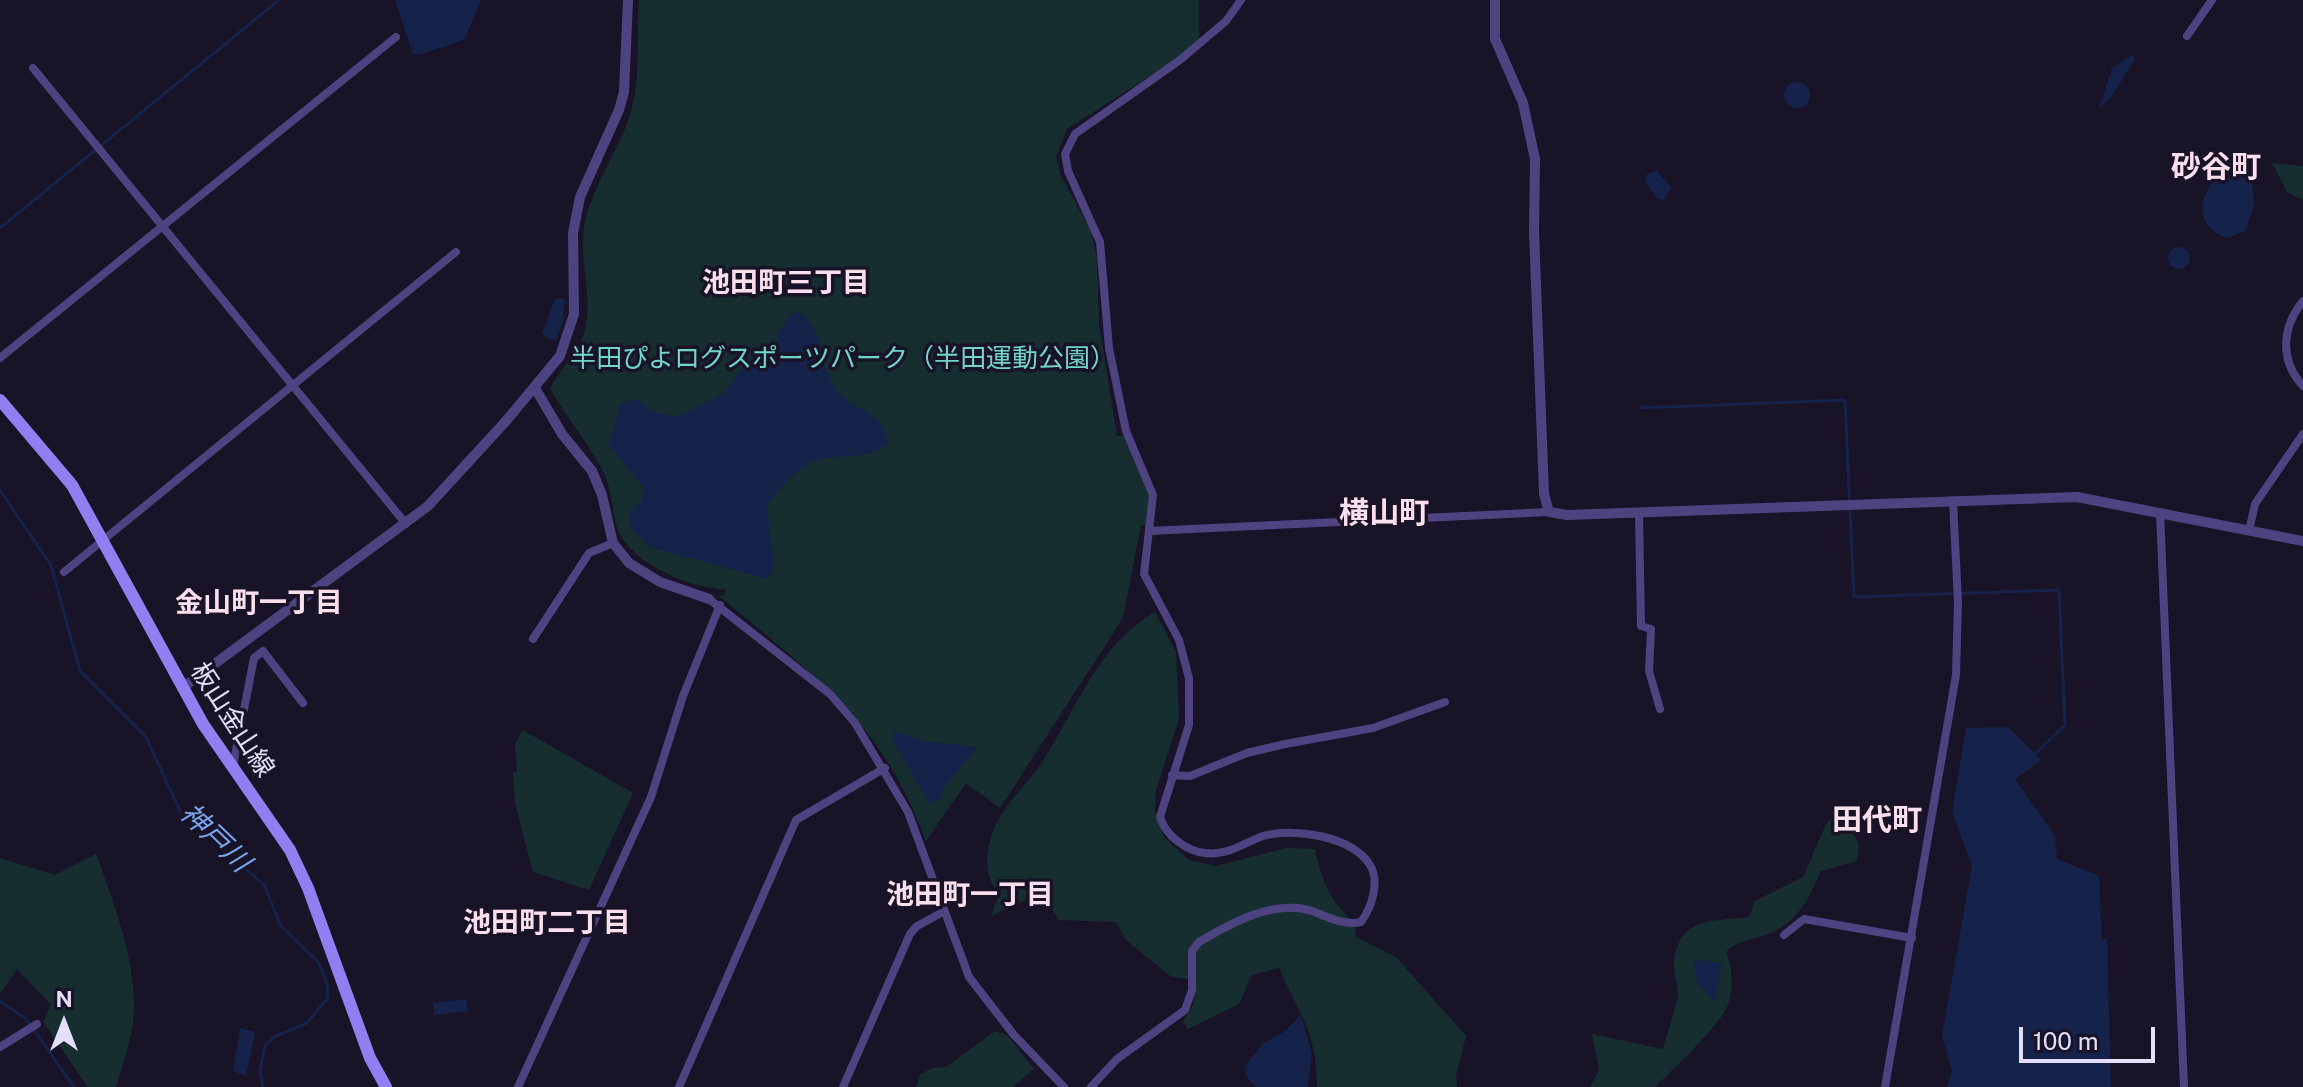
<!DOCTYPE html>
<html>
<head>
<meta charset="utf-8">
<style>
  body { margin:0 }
  #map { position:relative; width:2303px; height:1087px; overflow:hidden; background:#191328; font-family:"Public Sans",sans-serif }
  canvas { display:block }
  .north { position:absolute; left:24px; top:983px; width:80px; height:80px; -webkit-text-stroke:6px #191328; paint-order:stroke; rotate:0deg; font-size:22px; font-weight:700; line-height:32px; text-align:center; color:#e5defb }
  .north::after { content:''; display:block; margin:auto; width:28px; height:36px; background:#e5defb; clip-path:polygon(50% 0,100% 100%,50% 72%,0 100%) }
  .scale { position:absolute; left:2019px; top:1027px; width:136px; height:36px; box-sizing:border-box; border:4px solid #e5defb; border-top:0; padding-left:10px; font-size:24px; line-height:28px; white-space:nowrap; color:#e5defb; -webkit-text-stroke:6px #191328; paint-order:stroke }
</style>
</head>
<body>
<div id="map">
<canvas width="2303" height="1087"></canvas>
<div class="north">N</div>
<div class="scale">100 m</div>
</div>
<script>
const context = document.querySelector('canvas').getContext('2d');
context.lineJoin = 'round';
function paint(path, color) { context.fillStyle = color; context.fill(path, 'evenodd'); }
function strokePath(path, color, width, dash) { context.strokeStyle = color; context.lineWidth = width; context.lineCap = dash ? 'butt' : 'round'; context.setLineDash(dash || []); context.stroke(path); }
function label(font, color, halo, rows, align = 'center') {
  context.font = font + ' "Public Sans","Noto Sans JP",sans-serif'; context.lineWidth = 7; context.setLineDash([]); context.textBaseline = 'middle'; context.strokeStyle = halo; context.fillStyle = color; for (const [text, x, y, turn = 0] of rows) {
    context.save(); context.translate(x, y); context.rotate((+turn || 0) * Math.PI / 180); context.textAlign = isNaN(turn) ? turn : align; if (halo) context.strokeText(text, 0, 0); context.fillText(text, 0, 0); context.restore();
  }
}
paint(new Path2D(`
  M639 0H1199V39L1178 58 1067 129 1056 157 1061 176 1091 231 1097 258 1099 324 1117 436H1125L1150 495 1148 526 1141 525 1123 618 1000 808 966 783 926 841C883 722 813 674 719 596L726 594 725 589C691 589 629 563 617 527 611 506 612 487 601 467 586 441 566 416 550 389 559 370 575 357 583 337 596 301 577 259 585 222 594 185 615 156 628 121 642 82 636 41 639 0Z
  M2272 163 2303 166V200L2287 192Z
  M1155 612 1176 652 1179 719 1156 790 1155 810 1164 837 1189 860 1216 866 1286 848 1315 849C1321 880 1331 903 1355 923L1356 937 1396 957 1466 1036 1456 1076 1457 1087H1317C1317 1032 1300 1015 1279 968L1252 975 1239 1004 1188 1029 1183 1022 1194 1003 1195 981 1170 976 1126 940 1116 922 1059 920 1042 892 991 916 999 894C984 877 985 853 993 831 1004 803 1031 782 1046 756 1078 704 1100 644 1155 612Z
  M523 730 633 793 589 890 533 872 515 803 513 772 517 771 515 744Z
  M1838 813 1848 818 1859 846 1857 861 1821 871C1809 897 1799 921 1771 933 1754 940 1739 939 1726 952 1733 968 1734 990 1727 1007 1719 1026 1672 1070 1655 1087H1590L1599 1070 1592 1034 1663 1049C1666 1037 1678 1001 1678 994 1678 984 1673 974 1674 963 1679 916 1712 922 1749 917L1755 901 1803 877 1827 822Z
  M96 854C113 901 133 952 134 1003 135 1031 124 1060 116 1087H88L43 1022 51 1005 17 969 0 994V858L55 875Z
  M995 1031 1008 1036 1034 1069 1013 1087H916L920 1075 932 1068 946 1067Z`), '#172e31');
paint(new Path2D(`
  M395 0H481L464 40 419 55 413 54Z
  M2132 55 2135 59 2110 99 2099 108 2112 68Z
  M1784 95a13 13 0 1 1 26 0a13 13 0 1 1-26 0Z
  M1657 171 1671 187 1664 200 1657 198 1645 182 1647 174Z
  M2231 174 2252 179 2254 206 2245 231 2227 238C2197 227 2197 203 2214 179Z
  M2168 258a11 11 0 1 1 22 0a11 11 0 1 1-22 0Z
  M555 299H565L563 322 555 342 542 334Z
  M792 313H801C828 335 817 370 841 396 860 414 881 408 888 443 869 462 839 452 815 461 795 469 781 488 767 504L774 569 768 579 649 547 630 526 629 513 642 501 644 487 609 445 621 403 637 399 655 413 679 416 726 392 739 372 777 343 778 334Z
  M2008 727 2042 760 2015 779 2055 836 2057 859 2099 876 2102 939H2107L2111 1087H1947L1952 1071 1942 1036 1972 866 1952 812 1966 728Z
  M895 731 923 741 978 747 939 793 942 798 931 805 891 738Z
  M1702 960 1722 963 1715 1003 1698 984 1693 963Z
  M466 999 468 1011 434 1015 433 1003Z
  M1301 1015 1312 1053 1308 1087H1256L1246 1076 1245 1067 1262 1044 1285 1031Z
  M240 1028 255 1032 246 1076 233 1071Z`), '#15224a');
strokePath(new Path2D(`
  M0 228 279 0
  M1640 408 1845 400 1854 597 2059 590 2065 725 2033 756
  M0 490 51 565 80 671 146 737 180 811 265 886 280 925 319 963 328 987 327 999 307 1023 274 1037 265 1046 260 1071 263 1087
  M0 1001 27 1020 74 1087`), '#15224a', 3);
strokePath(new Path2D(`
  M2187 36 2212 0
  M33 68 406 524
  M2303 301C2282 327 2279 360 2303 386
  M0 358 396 37
  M1639 512 1641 626 1651 629 1649 671 1660 709
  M2160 512 2184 1087
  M1149 531 1549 512
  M2249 531 2255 504 2303 434
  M64 572 456 252
  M709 599 830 694 855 723 908 812 969 977 1014 1035 1064 1087
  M533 639 589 553 613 543
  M233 766 254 658 263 651 303 703
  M1172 775 1190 776 1247 753 1285 744 1373 728 1445 702
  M1784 935 1804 919 1912 938
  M0 1047 37 1024
  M518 1087 651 797 683 696 720 605
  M679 1087 796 820 885 768
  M843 1087 910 934 917 926 943 912
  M1091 1087 1117 1059 1185 1010 1192 990V951L1199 942C1231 923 1274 899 1312 911 1328 917 1344 926 1361 922 1372 907 1380 882 1370 865 1352 836 1293 827 1263 836 1243 843 1228 856 1205 853 1186 851 1166 836 1160 817L1189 725V678L1179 640 1144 574 1153 495 1126 431 1109 348 1100 242 1068 171 1065 154 1075 134 1180 60 1226 21 1241 0
  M1885 1087 1956 675 1958 602 1953 501`), '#4e4381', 8);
strokePath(new Path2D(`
  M1495 0V39L1523 103 1535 159 1534 232 1544 494 1549 512 1567 515 2077 497 2303 541
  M535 388 562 434 592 471 602 495 613 543 629 563 660 582 709 599
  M182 688 428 506 506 421 560 356 574 314 573 233 580 197 619 110 624 92 628 0`), '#4e4381', 10);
strokePath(new Path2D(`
  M0 400 72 485 203 724 290 850 308 888 370 1058 386 1087`), '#917ff1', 12);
label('26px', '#70d5c9', '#191328', [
  ["半田ぴよログスポーツパーク（半田運動公園）",843,359]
]);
label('26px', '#e5defb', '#191328', [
  ["板山金山線",232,720,57]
]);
label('bold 28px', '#fcdfed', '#191328', [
  ["池田町三丁目",786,283],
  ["金山町一丁目",259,603],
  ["池田町一丁目",970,895],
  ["池田町二丁目",547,923]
]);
label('italic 28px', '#77a7f0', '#191328', [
  ["神戸川",215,838,44]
]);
label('bold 30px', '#fcdfed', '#191328', [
  ["砂谷町",2216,168],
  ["横山町",1384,514],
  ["田代町",1877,821]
]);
</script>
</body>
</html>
